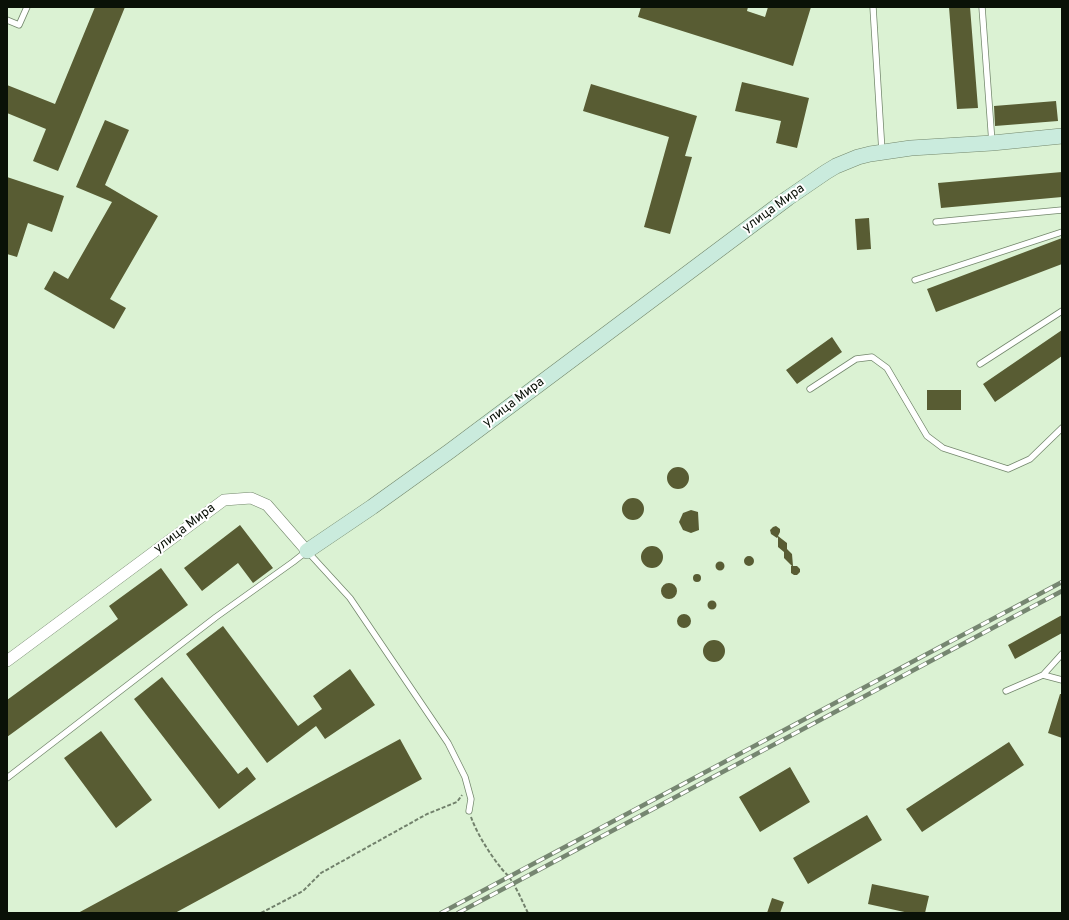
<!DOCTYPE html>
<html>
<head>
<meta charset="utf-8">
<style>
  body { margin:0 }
  #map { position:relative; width:1069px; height:920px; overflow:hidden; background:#dbf2d3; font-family:Overpass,sans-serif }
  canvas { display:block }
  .frame { position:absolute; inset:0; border:8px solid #0a1107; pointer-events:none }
</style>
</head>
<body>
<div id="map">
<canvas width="1069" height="920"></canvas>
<div class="frame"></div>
</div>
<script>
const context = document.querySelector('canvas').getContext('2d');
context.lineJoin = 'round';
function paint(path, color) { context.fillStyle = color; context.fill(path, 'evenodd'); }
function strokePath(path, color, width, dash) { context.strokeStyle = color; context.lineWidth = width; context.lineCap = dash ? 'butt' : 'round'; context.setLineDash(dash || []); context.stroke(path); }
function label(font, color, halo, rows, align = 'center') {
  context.font = font + ' Overpass,sans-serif'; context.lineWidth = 4; context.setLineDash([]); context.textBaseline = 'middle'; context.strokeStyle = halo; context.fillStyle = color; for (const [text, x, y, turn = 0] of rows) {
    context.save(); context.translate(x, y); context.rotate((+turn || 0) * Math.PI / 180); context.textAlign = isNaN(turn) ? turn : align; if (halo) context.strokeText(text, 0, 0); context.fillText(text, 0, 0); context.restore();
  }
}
paint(new Path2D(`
  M95 7H125L58 171 33 161 46 129 7 113V85L55 104Z
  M641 7H748L747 11 765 17 768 7H811L793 66 638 17Z
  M949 7H970L978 108 957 109Z
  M742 82 809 98 797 148 776 143 781 121 735 111Z
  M591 84 697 116 685 156 692 157 670 234 644 227 669 137 583 111Z
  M1056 101 1058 121 995 126 994 106Z
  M105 120 129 130 105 185 158 216 110 299 126 308 114 329 44 289 54 271 68 279 112 202 76 187Z
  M1062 172V197L941 208 938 183Z
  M7 177 64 196 52 232 28 223 17 257 7 254Z
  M869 218 871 249 857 250 855 219Z
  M1062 238V264L936 312 927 289Z
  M1062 330V356L995 402 983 384Z
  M832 337 842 352 797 384 786 370Z
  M927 390H961V410H927Z
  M667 478a11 11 0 1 1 22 0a11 11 0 1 1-22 0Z
  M622 509a11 11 0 1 1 22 0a11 11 0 1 1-22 0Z
  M691 510 698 512 699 530 691 533 683 530 679 522 683 513Z
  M240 525 273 568 253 583 238 563 202 591 184 568Z
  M776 526 780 529V532L778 536 787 543V549L792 554 793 566H797L800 569V572L797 575H794L791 573V566H792L784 558V552L778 547V537L777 538 771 534 770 530 773 527Z
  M641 557a11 11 0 1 1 22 0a11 11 0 1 1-22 0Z
  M744 561a5 5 0 1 1 10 0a5 5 0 1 1-10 0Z
  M715.5 566a4.5 4.5 0 1 1 9 0a4.5 4.5 0 1 1-9 0Z
  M161 568 188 605 7 737V700L118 619 109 606Z
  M693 578a4 4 0 1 1 8 0a4 4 0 1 1-8 0Z
  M661 591a8 8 0 1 1 16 0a8 8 0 1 1-16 0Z
  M707.5 605a4.5 4.5 0 1 1 9 0a4.5 4.5 0 1 1-9 0Z
  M677 621a7 7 0 1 1 14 0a7 7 0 1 1-14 0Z
  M1062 615V633L1015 659 1008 645Z
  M223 626 298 726 322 709 313 696 350 669 375 705 325 739 316 726 267 763 186 654Z
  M703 651a11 11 0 1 1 22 0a11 11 0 1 1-22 0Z
  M162 677 238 774 247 767 256 779 219 809 134 699Z
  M1060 694H1062V738L1048 733Z
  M101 731 152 800 116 828 64 758Z
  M400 739 422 779 175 913H78Z
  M1009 742 1024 765 922 832 906 809Z
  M790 767 810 802 760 832 739 797Z
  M867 815 882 840 808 884 793 858Z
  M872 884 929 896 925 913H909L868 904Z
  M772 898 784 902 780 913H767Z`), '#585c33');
const lane = new Path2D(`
  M873 7 882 152
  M982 7 992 143
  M7 20 19 25 27 7
  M936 222 1062 210
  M915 280 1062 232
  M980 364 1062 311
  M810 389 856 359 872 357 887 368 927 436 943 448 1008 469 1030 459 1062 428
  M1043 675 1062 680
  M1006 691 1043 675 1062 654
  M7 778 216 617 293 562 307 551 350 598 448 743 465 777 471 799 469 811`);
const street = new Path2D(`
  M7 661 224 500 251 498 267 505 307 551`);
const secondary = new Path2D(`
  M307 551 372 507 450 451 788 198 826 172 836 166 858 157 870 154 911 148 992 143 1062 136`);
strokePath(lane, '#73876c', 7);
strokePath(street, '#73876c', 12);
strokePath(secondary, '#73876c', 16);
strokePath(new Path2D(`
  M471 817C477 834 490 854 501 868 503 871 507 874 509 877 517 888 522 901 528 913
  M261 913 303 891 321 873 427 814 457 802 462 795`), '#72816c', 2, [4, 2]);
strokePath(lane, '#fff', 5.5);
strokePath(street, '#fff', 11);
strokePath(secondary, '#caebdd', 15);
const rail = new Path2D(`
  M441 913 1062 582
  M458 913 1062 591`);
strokePath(rail, '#768671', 4.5);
strokePath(rail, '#fff', 3, [9]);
label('13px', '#0a1107', '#fff', [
  ["улица Мира",774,209,-36],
  ["улица Мира",514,403,-37],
  ["улица Мира",185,529,-37]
]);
</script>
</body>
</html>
